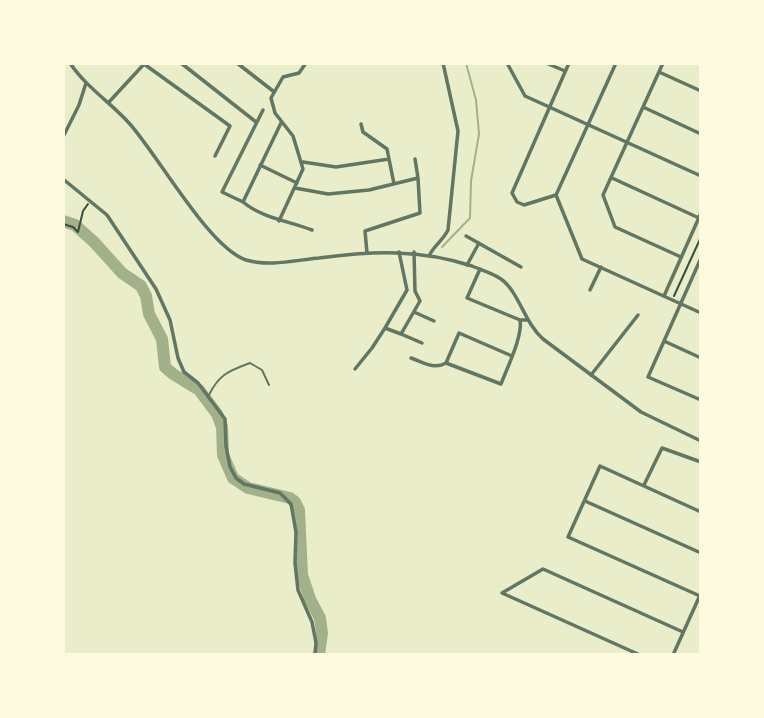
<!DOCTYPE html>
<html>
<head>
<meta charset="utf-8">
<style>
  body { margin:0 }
  #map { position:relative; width:764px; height:718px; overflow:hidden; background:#e9edc9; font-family:Commissioner,sans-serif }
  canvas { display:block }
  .frame { position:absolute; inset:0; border:65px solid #fefae0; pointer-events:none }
</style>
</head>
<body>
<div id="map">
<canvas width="764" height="718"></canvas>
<div class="frame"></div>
</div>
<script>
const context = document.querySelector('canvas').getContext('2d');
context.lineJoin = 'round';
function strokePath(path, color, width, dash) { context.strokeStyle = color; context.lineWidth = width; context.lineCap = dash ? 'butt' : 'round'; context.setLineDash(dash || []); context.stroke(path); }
strokePath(new Path2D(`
  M442 247 470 218 471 181 479 134 476 100 466 63`), '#a3b18a', 2);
strokePath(new Path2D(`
  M63 221 75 225 94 242 122 273 141 286 146 296 149 314 162 339 165 367 173 374 199 390 217 414 222 427 223 455 233 478 248 488 290 498 295 502 299 510 302 575 310 599 320 618 322 633 319 655`), '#a3b18a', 12);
strokePath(new Path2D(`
  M63 224 73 227 78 232 83 211 88 204
  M674 296 701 237`), '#344e41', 2);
strokePath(new Path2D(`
  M209 395C219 374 229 371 250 363L262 370 269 385`), '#617663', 2);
strokePath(new Path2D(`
  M181 63 256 122
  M237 63 273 91
  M507 63 525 96 701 176
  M546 63 565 71
  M616 63 556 195 582 259 701 313
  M663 63 603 195 615 227 681 257
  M144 64 230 126 215 156
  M659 72 701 91
  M109 102 145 63
  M643 107 701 134
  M281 123 243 202C262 218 289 221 312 230
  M361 124 363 132 387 149 394 184
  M63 137 79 105 86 83
  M415 159 418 178
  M303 162 336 167 389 159
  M260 165 297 183
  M612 178 699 218
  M63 179 107 215 156 289 170 320 178 358 184 372 198 383 225 419 226 446 230 467 236 478 244 484 280 493 291 504 296 532 295 563 298 590 312 622 316 643 315 655
  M295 188 328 194 369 190 418 178 420 213 365 231 367 253
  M556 195 524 205 517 202 512 193 569 63
  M243 202 222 192 263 110
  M279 221 303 169 293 136 275 113 271 98 283 77 299 73 306 63
  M466 236 521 267
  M399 252 407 290 385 328 401 334
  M414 252 415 291 420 301 401 334 422 343
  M430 254C435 245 443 240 448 230L458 131 443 63
  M701 258 648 377 701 400
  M467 265 479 243
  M480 269 467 298 520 320
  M590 290 601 267
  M664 296 701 213
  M414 312 434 321
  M664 341 701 358
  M512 356 459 333 446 363 501 384C507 368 523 336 520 320H527
  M411 358C423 362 434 370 446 363
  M355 369 372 348 385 328
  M591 375 638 315
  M644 485 662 448 701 462
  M585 501 701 553
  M700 596 568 537 600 466 701 512
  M640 655 502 593 543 569 683 632
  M673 655 701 593`), '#617663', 3.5);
strokePath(new Path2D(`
  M70 63C85 86 111 103 129 123 158 155 209 248 246 260 269 267 296 260 319 258 373 251 420 249 472 266 481 270 492 273 501 279 519 292 524 322 543 339L641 412 701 441`), '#617663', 3.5);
</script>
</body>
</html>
